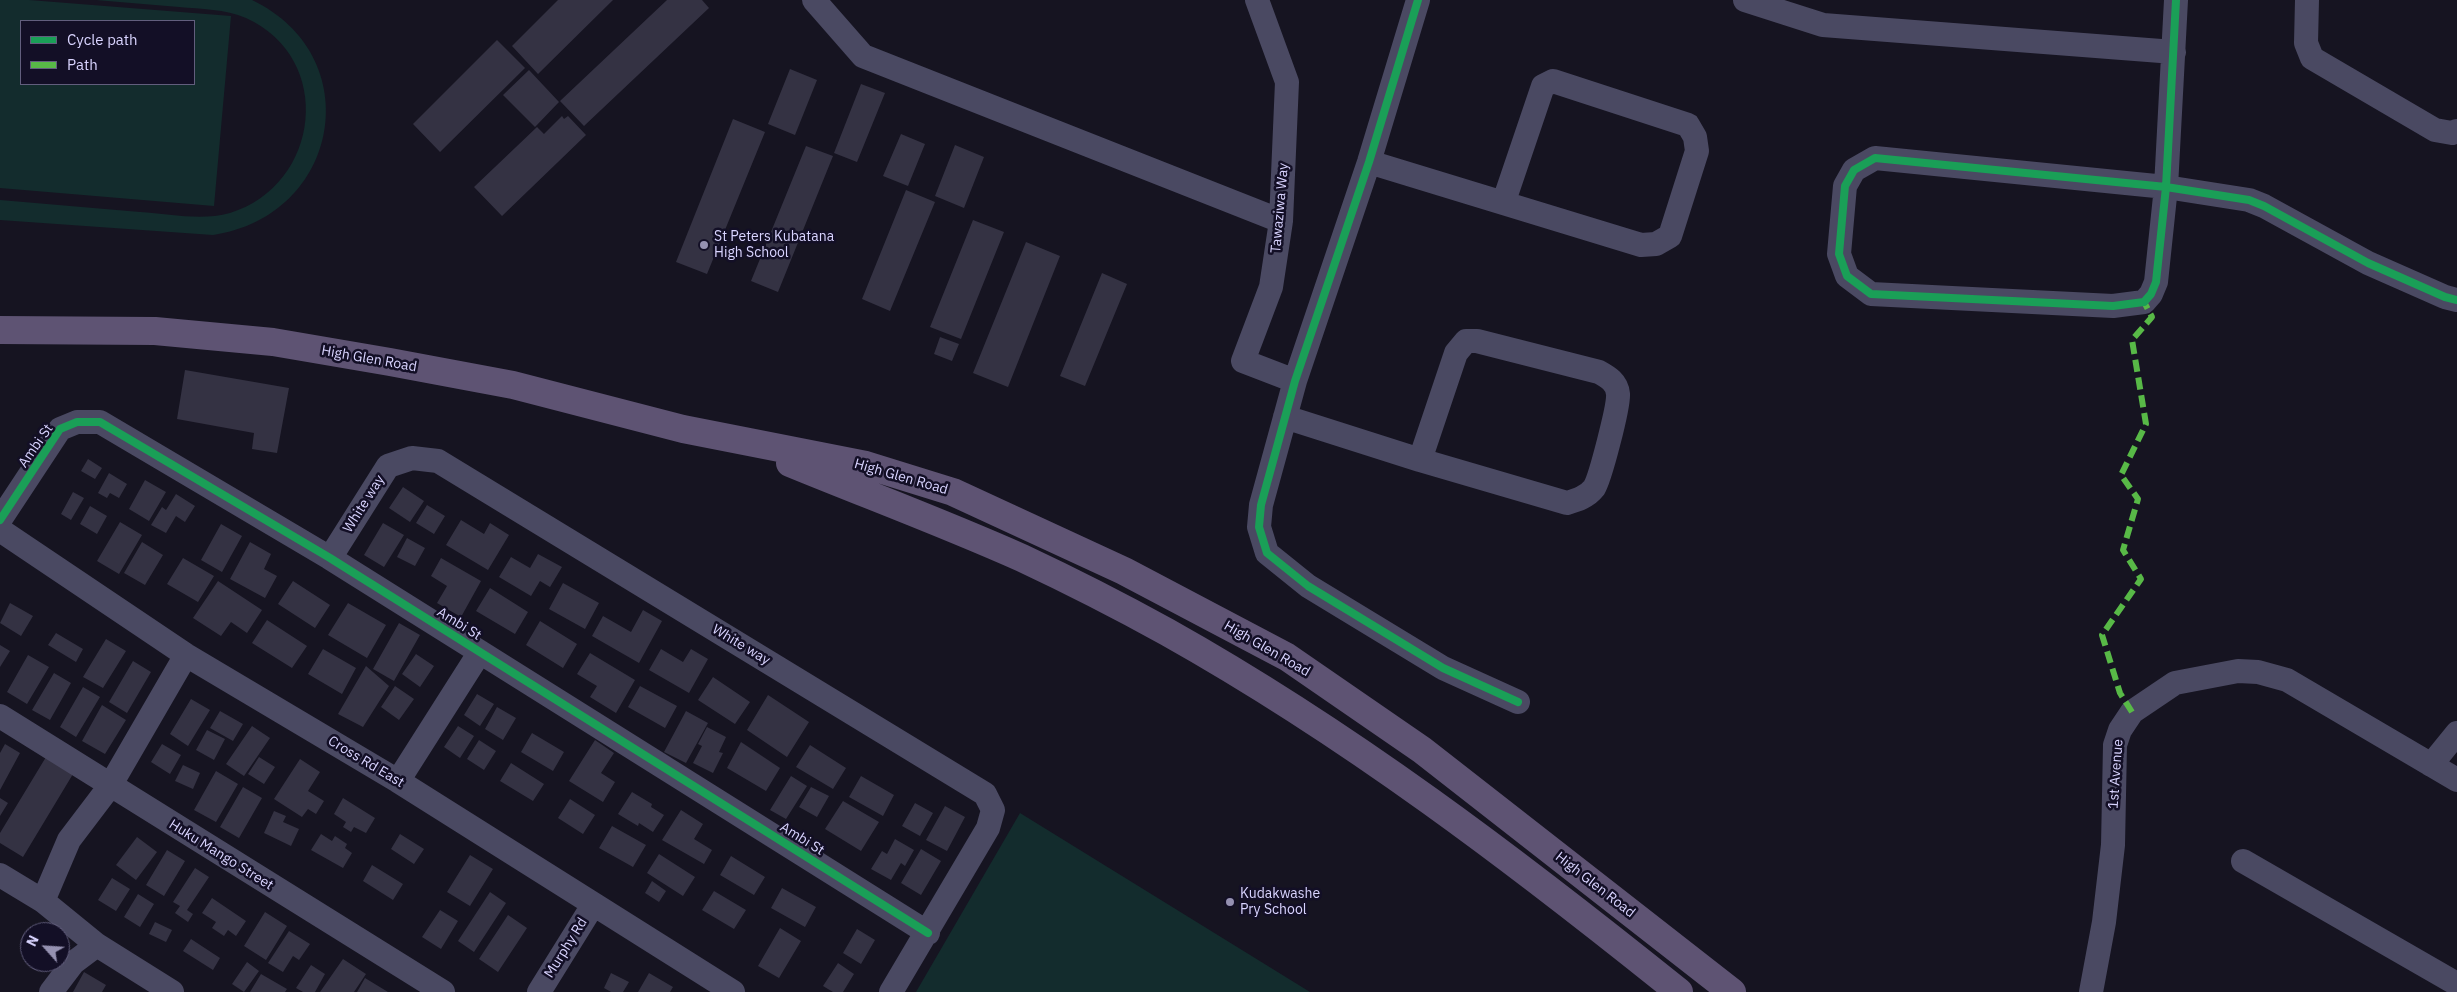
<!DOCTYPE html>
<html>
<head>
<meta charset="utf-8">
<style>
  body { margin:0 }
  #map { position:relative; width:2457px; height:992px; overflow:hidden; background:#161421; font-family:"IBM Plex Sans",sans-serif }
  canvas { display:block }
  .legend { position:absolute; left:20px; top:20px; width:175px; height:65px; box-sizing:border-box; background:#130f26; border:1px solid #625e7d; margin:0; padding:6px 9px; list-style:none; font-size:15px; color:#d9d4ff }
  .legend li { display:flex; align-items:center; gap:10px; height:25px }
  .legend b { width:25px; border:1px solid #625e7d }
  .north { position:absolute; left:20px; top:922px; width:50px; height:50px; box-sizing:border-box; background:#130f26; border:1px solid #625e7d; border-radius:50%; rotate:296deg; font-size:14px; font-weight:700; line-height:20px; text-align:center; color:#d9d4ff }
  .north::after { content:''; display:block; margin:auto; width:18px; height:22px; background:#9591b1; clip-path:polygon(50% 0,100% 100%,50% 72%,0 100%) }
</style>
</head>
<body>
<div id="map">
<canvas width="2457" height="992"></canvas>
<ul class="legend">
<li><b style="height:6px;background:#1a9f57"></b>Cycle path</li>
<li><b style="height:6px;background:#58b947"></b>Path</li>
</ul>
<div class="north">N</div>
</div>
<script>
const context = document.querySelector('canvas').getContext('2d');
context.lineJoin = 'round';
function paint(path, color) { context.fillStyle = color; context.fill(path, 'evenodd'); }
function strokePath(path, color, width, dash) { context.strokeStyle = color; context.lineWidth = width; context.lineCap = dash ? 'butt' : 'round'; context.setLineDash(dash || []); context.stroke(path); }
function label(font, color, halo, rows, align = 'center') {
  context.font = font + ' "IBM Plex Sans",sans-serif'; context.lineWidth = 5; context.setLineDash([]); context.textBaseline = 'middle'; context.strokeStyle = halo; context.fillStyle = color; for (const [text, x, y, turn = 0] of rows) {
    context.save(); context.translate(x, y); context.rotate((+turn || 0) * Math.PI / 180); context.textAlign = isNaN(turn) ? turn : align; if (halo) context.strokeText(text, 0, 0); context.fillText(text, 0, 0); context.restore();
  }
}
paint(new Path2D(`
  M0 0H29L231 16 214 206 0 188ZM21 21H194V84H21Z
  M96 0H252C369 56 341 216 213 235L0 220V200C47 204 93 208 140 212 169 214 202 221 230 213 321 185 335 58 246 18 225 9 201 9 179 7 151 5 123 2 96 0Z
  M1020 813 1310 992H916Z`), '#132c2d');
paint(new Path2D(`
  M558 0H613L538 74 512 46Z
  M667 0H702L709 8 584 126 560 101Z
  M497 40 525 68 440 152 413 124Z
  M790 69 817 80 795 135 768 124Z
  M529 70 559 102 535 127 503 95Z
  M861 84 885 93 857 162 834 153Z
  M562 116 564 119 568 116 586 135 502 216 474 187 537 127 544 134Z
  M733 119 765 132 707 274 676 262Z
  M901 134 925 144 908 186 883 176Z
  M955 145 984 157 964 208 935 196Z
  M806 146 833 156 778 292 751 281Z
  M906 190 935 202 890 311 862 299Z
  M973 220 1004 232 961 339 930 327Z
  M1026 242 1060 256 1008 387 973 373Z
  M1102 273 1127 284 1085 386 1060 376Z
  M940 337 959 344 952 361 934 354Z
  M185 370 289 388 277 453 252 449 254 433 177 419Z
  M88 459 102 468 95 479 81 471Z
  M109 473 127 484 119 498 110 493 107 498 98 493Z
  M145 480 166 492 149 521 129 509Z
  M403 487 424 501 410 522 389 508Z
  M73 492 84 498 71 520 61 514Z
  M176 494 195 506 185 522 176 516 166 533 151 525 162 507 166 510Z
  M427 505 445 516 434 534 416 523Z
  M90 506 107 516 97 534 80 524Z
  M461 520 484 534 490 523 509 535 488 570 446 545Z
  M120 522 142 535 119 574 97 561Z
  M383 523 404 535 384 567 364 555Z
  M221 524 242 536 222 572 201 560Z
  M407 538 425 548 415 566 397 557Z
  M142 542 163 555 145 585 124 573Z
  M250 542 271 554 264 569 277 576 265 598 230 579Z
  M538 554 562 567 550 587 540 581 531 596 499 577 511 557 530 568Z
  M183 558 214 576 198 602 167 584Z
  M441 558 481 581 461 617 437 603 447 586 431 576Z
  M218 581 262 610 247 633 231 622 221 636 193 618Z
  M293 581 330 605 315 628 278 604Z
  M563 583 599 603 585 629 549 609Z
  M490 588 528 612 515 634 476 611Z
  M10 603 33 616 21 636 0 623Z
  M348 603 386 625 367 658 328 635Z
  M643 610 662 621 639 663 592 636 603 616 631 632Z
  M267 620 307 646 292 668 252 643Z
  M540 621 577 644 563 668 526 645Z
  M399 623 420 635 394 681 373 669Z
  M56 633 83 649 76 662 48 645Z
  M106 639 126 651 103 688 83 677Z
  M0 645 10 651 0 667Z
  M323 649 356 668 342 694 308 674Z
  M661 649 683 662 691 649 708 659 689 693 649 670Z
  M590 653 635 680 616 713 590 697 597 686 577 674Z
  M416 654 434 666 420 687 402 674Z
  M28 655 49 667 27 704 7 692Z
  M133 661 151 672 127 713 109 702Z
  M366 666 389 686 363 727 338 714Z
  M54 673 71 683 50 720 32 710Z
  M713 677 750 702 735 724 698 700Z
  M395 686 414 699 399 720 381 707Z
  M640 686 677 706 665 728 628 707Z
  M83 687 100 697 76 737 60 727Z
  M477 694 494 704 480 726 464 715Z
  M768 695 809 722 787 757 747 730Z
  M191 699 210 710 188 746 170 734Z
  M102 705 126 720 105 754 82 741Z
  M497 707 516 718 503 740 485 729Z
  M220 711 243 724 233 741 210 728Z
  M686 711 708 723 686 763 664 752Z
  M252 726 270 738 244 776 226 764Z
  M458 726 474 736 460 758 444 747Z
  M707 727 726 737 719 752 723 753 713 773 693 763 702 746 698 744Z
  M207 730 225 739 214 760 196 750Z
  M532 733 564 752 553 771 521 752Z
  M479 740 496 751 484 770 467 759Z
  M595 740 614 753 601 773 615 782 603 802 569 781Z
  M741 742 780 768 766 791 727 768Z
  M5 744 20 753 0 790V753Z
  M162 744 181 755 170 774 151 762Z
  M810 745 846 768 833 789 796 767Z
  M46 757 73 774 23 857 0 843V833Z
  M259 757 275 767 264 784 248 774Z
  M300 759 320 772 308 791 324 801 316 814 308 809 302 817 274 799Z
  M511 763 544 784 533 801 500 781Z
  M183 765 200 773 193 789 175 781Z
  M216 771 238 784 216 822 194 810Z
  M791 776 807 786 786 819 770 810Z
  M861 776 894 795 883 816 849 797Z
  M243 787 262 798 239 838 220 827Z
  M811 787 829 796 817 817 799 807Z
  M632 792 652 804 651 807 664 815 653 832 639 823 638 826 618 814Z
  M0 798 8 803 0 816Z
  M343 798 375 818 366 833 354 827 351 832 343 827 346 822 334 814Z
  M570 799 595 815 583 834 558 818Z
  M843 801 879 822 861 851 825 829Z
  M915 803 933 813 920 836 902 826Z
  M945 806 965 817 947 851 926 840Z
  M681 810 703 824 694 839 712 850 704 864 662 840Z
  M274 811 286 816 283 822 299 829 291 846 264 833Z
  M612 826 646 845 633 867 599 848Z
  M321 834 332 841 335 836 347 844 345 848 352 853 343 868 311 850Z
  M400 834 424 849 414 864 391 849Z
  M137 837 157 852 136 880 116 865Z
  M895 839 914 850 905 866 901 863 891 880 871 869 882 851 887 854Z
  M921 849 941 861 921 895 901 883Z
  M167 850 185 861 164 896 146 885Z
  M659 854 695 877 683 896 647 873Z
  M470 855 493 869 470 906 447 892Z
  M731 856 765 877 754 895 720 875Z
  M372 865 403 884 393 900 363 881Z
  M195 868 209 877 187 910 193 914 188 922 175 913 180 906 173 902Z
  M112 878 130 889 116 911 98 900Z
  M652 881 666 891 659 902 645 893Z
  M782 888 816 907 805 927 771 908Z
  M714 891 746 910 734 929 702 910Z
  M490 892 506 903 474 952 458 941Z
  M138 894 154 904 140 927 124 917Z
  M212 898 246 921 236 936 228 930 224 936 212 928 216 922 202 913Z
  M440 910 458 921 441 949 422 937Z
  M265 912 287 926 266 960 244 946Z
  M508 915 527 928 498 972 479 959Z
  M155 922 172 930 166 942 149 934Z
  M780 928 801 941 779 978 758 966Z
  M857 929 875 940 861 964 843 953Z
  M289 931 310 944 299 960 293 956 283 972 268 963Z
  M191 939 220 958 213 970 183 951Z
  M343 959 366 974 354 992H320Z
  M247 962 259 971 244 992 232 984Z
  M838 963 854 974 843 992H833L823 986Z
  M311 965 325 974 315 992H303L296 988Z
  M84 972 106 985 102 992H73Z
  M611 973 629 982 623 992H611L604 988Z
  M649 973 673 987 670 992H638Z
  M261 974 287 989 285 992H250Z
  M365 978 388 992H357Z`), '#343243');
strokePath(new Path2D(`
  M814 0 863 56 1281 221
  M1257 0 1287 82 1281 221 1271 287 1243 361 1295 381
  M1418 0 1369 162 1295 381 1261 505 1259 527 1267 553 1308 586 1443 668 1518 702
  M1745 0 1823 25 2174 52
  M2176 0 2166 187 2156 282 2151 294 2144 302 2113 306 1871 294 1847 276 1839 254 1845 186 1854 170 1875 158 2166 187 2249 200 2264 206 2368 263 2445 297 2457 300
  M2307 0 2306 43 2312 58 2435 130 2452 133 2457 131
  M1369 162 1641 245 1656 244 1670 236 1697 151 1695 137 1688 125 1553 81 1543 86 1504 201
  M1285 417 1420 460 1567 503C1577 500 1587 497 1594 488 1600 479 1619 406 1618 394 1617 382 1608 377 1599 372L1477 341H1466L1456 353 1420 460
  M0 520 60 429 77 422H100L330 558 928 933
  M0 530 186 655 398 781 733 992
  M330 558 388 466 412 458 438 461 985 794 993 810 988 828 891 992
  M0 716 443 992
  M2431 765 2457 733
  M398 781 480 652
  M2243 861 2457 984
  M0 875 43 901 97 945 172 992
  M43 901 69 840 110 786 186 655
  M51 992 73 963 97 945
  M539 992 593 905
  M2091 992 2104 922 2113 845 2115 745 2120 730 2132 712 2175 683 2238 671 2258 672 2287 680 2457 780`), '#4a4962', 24);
strokePath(new Path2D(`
  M0 330 155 331 273 342 390 362 513 385 683 429 866 465 953 492 1124 571 1287 657 1422 750 1732 992
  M790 463C868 495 946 524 1022 558 1071 581 1120 606 1167 632 1349 734 1516 861 1679 992`), '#5e5373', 28);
strokePath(new Path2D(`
  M2132 712 2120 693 2102 635 2141 579 2123 550 2138 499 2121 475 2146 424 2132 340 2152 317 2144 302`), '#58b947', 6, [12, 6]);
strokePath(new Path2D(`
  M1418 0 1369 162 1295 381 1261 505 1259 527 1267 553 1308 586 1443 668 1518 702
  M2176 0 2166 187 2156 282 2151 294 2144 302 2113 306 1871 294 1847 276 1839 254 1845 186 1854 170 1875 158 2166 187 2249 200 2264 206 2368 263 2445 297 2457 300
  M0 520 60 429 77 422H100L330 558 928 933`), '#1a9f57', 8);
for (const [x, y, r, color] of [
  [704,245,5,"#9591b1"],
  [1230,902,5,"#9591b1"]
]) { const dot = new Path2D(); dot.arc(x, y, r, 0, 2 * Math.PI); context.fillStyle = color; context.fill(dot); strokePath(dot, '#130f26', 2); }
label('14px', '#d9d4ff', '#130f26', [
  ["Tawaziwa Way",1280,208,-85],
  ["High Glen Road",369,359,10],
  ["Ambi St",36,446,-55],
  ["High Glen Road",901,477,16],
  ["White way",364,504,-58],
  ["Ambi St",459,624,32],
  ["White way",741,645,31],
  ["High Glen Road",1267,649,30],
  ["Cross Rd East",366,762,31],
  ["1st Avenue",2116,774,-86],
  ["Ambi St",802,839,32],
  ["Huku Mango Street",221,855,32],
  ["High Glen Road",1595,885,38],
  ["Murphy Rd",566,948,-58]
]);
label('14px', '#d9d4ff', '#130f26', [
  ["St Peters Kubatana",714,237],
  ["High School",714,253],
  ["Kudakwashe",1240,894],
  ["Pry School",1240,910]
], 'left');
</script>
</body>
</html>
